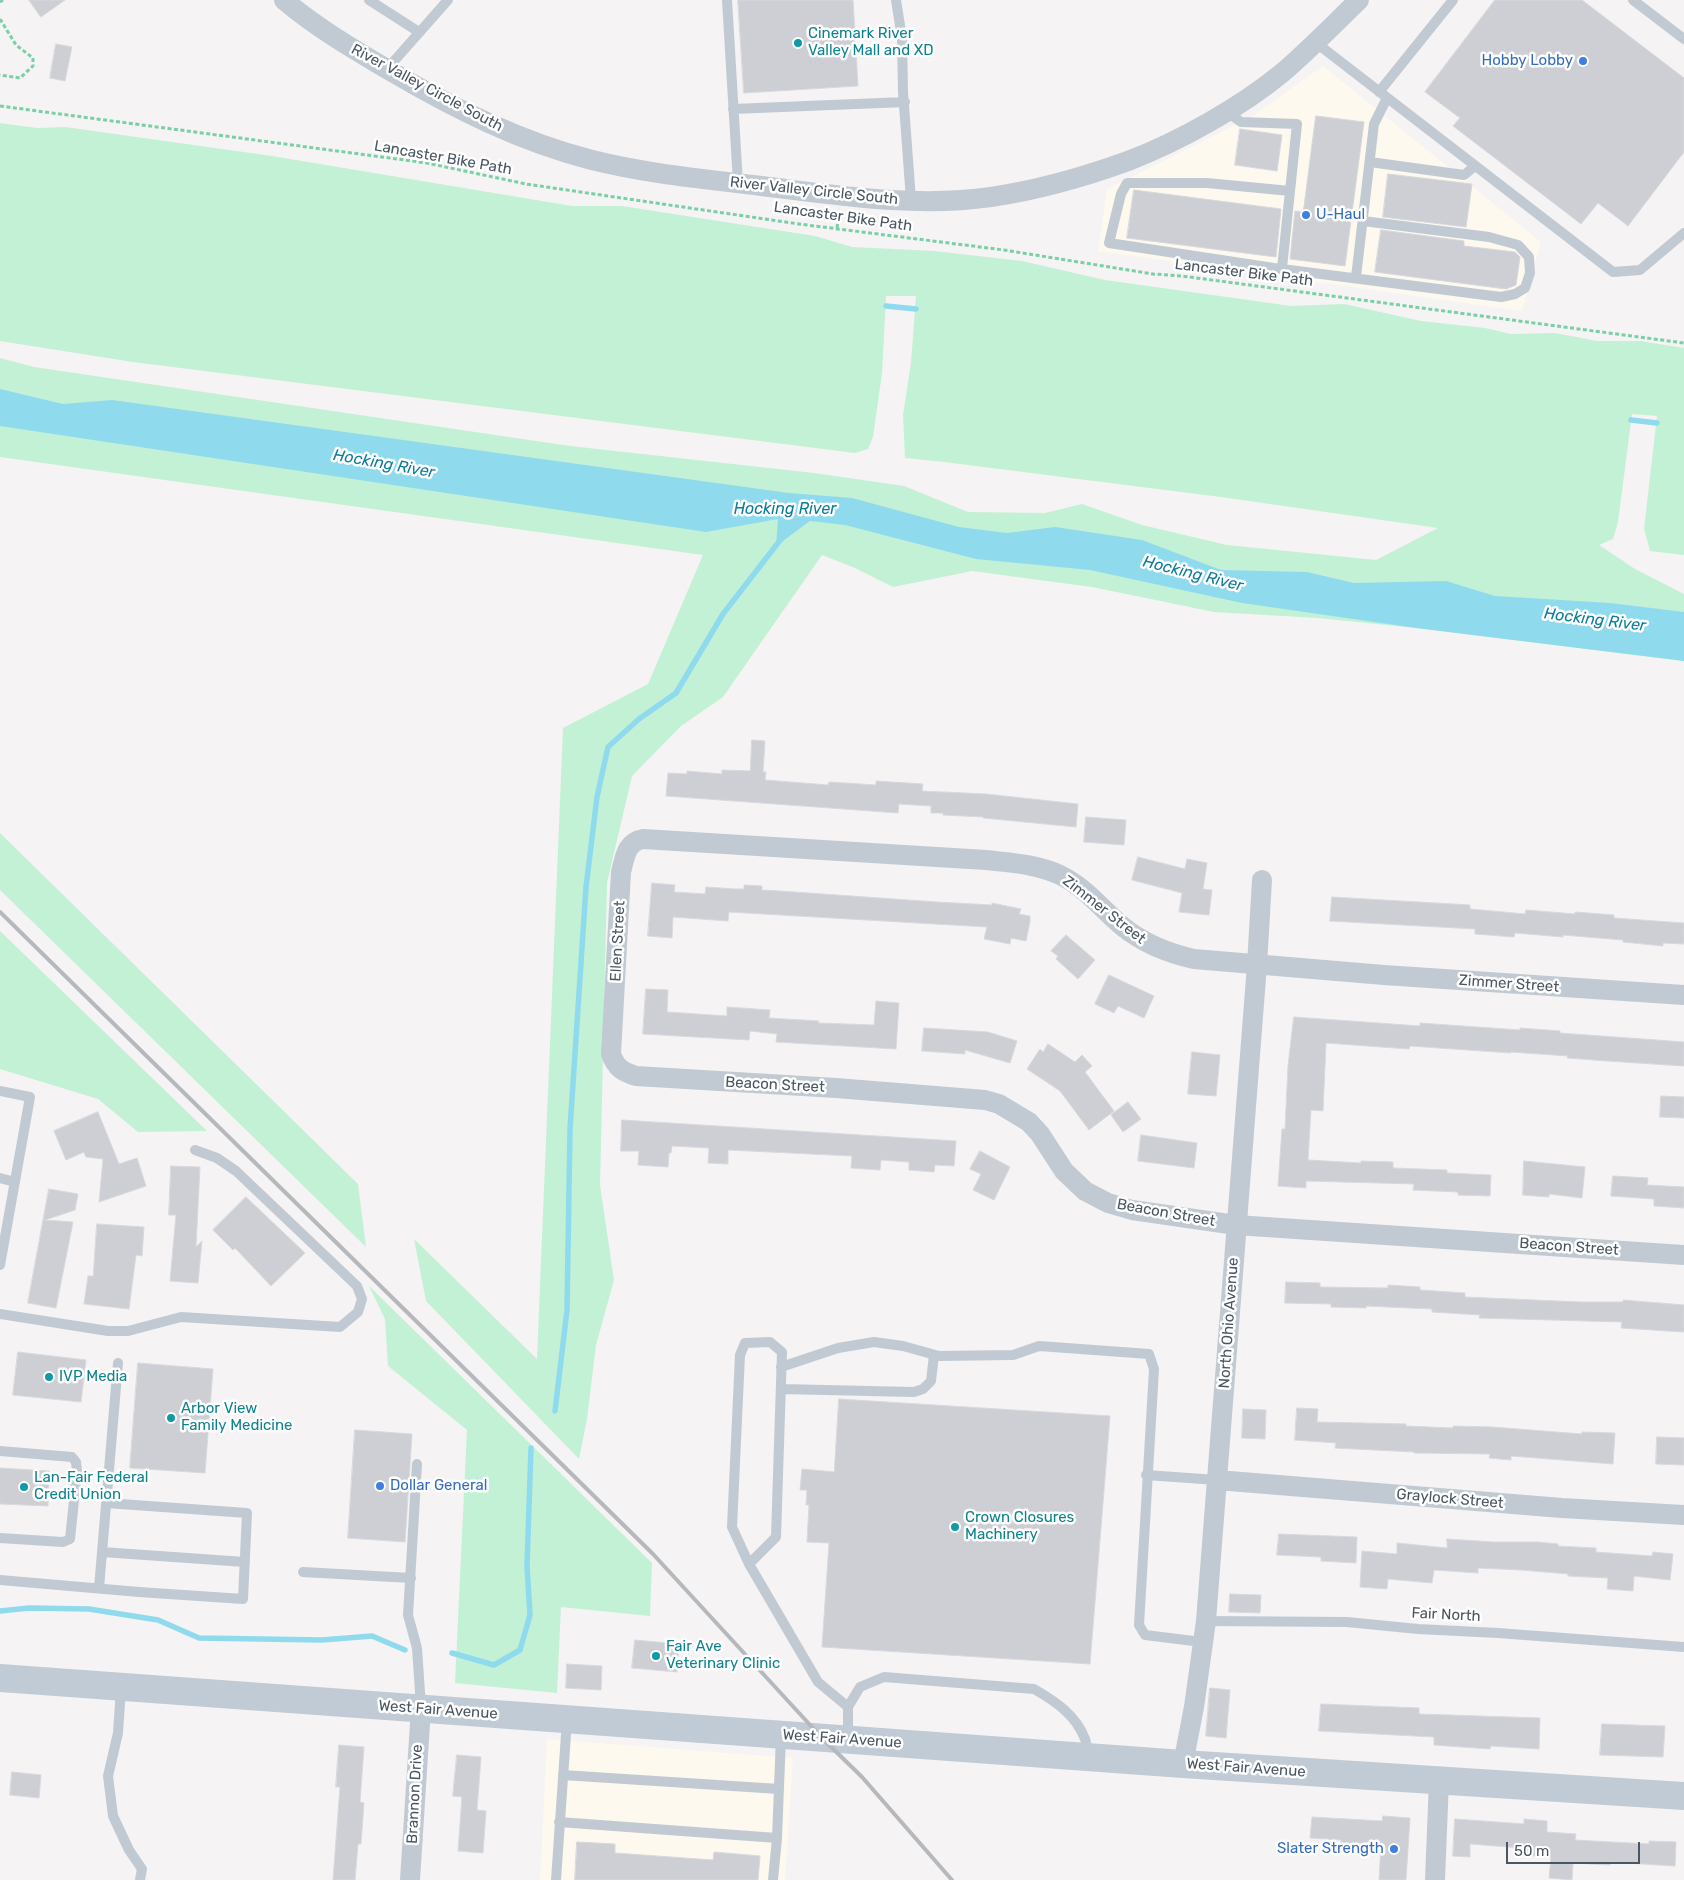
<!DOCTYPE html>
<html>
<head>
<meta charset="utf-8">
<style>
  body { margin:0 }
  #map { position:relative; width:1684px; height:1880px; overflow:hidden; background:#f5f3f3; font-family:Rubik,sans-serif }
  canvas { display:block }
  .scale { position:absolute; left:1506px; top:1842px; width:134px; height:22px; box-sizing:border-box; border:2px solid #4a5661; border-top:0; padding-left:6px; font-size:15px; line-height:18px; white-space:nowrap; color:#4a5661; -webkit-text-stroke:4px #fff; paint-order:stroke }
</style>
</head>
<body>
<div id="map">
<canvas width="1684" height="1880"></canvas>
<div class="scale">50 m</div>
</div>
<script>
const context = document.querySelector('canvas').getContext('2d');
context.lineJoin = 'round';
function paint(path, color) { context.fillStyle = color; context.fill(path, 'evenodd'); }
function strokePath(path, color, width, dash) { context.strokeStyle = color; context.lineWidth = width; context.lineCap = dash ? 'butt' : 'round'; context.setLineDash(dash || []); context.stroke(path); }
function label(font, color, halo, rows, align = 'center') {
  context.font = font + ' Rubik,sans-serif'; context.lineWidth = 5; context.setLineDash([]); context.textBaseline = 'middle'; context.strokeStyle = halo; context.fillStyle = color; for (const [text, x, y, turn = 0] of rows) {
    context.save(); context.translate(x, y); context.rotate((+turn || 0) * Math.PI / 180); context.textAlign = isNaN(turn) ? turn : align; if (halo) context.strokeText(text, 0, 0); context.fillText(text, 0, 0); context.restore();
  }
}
paint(new Path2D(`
  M1323 66 1541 242 1522 311 1098 251 1107 189 1253 116Z
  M547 1739 793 1758 785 1880H540Z`), '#fdf9ef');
paint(new Path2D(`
  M0 123 37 128 65 127 272 156 572 206H622L815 236 852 247 934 251 1022 261 1105 280 1291 306 1344 304 1421 321 1485 328 1511 334 1555 333 1597 341H1640L1684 348V555L1650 551 1644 529 1657 416 1632 414 1618 522 1613 539 1599 545 1635 569 1684 594V661L1416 628 1318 618 1214 612 1092 587 972 571 893 587 855 568 822 555 723 697 681 726 632 776 607 883 600 1185 614 1280 596 1345 587 1419 579 1459 426 1301 414 1239 537 1359 563 728 648 684 703 555 0 457V358L34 367 570 446 814 473 904 486 968 512 1045 513 1082 504 1142 525 1227 545 1376 560 1438 528 1221 497 944 462 905 458 903 415 911 363 916 296H886L882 373 873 437 868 449 855 453 133 362 0 341Z
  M0 833 358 1184 366 1247 0 890Z
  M0 931 207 1131 138 1132 98 1099 0 1069Z
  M369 1286 652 1563 650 1616 561 1607 557 1693 455 1683 467 1430 388 1366 385 1319Z`), '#c3f1d5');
paint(new Path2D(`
  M0 389 63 404 112 400 789 493 852 498 959 527 1007 533 1055 527 1142 540 1221 570 1307 572 1354 583 1446 581 1495 596 1610 603 1684 612V661L1416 628 1242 603 1090 570 976 559 845 525 810 521 776 546 778 519 706 532 0 426Z`), '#90daee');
strokePath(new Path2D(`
  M886 306 916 309
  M1631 420 1657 423
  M555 1411 567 1310 570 1129 586 887 597 797 608 747 639 719 676 693 723 614 781 539
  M0 1611 29 1608 89 1609 158 1620 199 1638 322 1640 372 1636 405 1650
  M452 1653 494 1665 520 1650 530 1615 527 1566 531 1448`), '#90daee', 5.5);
const building = new Path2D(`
  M29 0H65L41 17Z
  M738 0H853L858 86 744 93Z
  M1495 0H1582L1684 78V152L1628 226 1598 203 1581 224 1453 126 1460 118 1425 92Z
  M56 44 72 47 65 81 50 78Z
  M1316 116 1364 122 1345 266 1290 259 1295 211 1303 212Z
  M1240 129 1282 135 1277 171 1235 165Z
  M1388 174 1472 184 1466 227 1383 217Z
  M1134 190 1281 209 1276 257 1127 238Z
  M1381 230 1464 241V246L1515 252 1520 257 1516 285 1506 289 1375 272Z
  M752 740 765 741 763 772H766L765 780 828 785 829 782 876 785V781L923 784 922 791 986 794 1078 804 1076 827 983 818V817L943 815V813H931V806L899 804 898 813 666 796 668 773 687 774V771L722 774V770L750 771Z
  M1086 817 1126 820 1124 845 1084 842Z
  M1138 857 1185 869 1187 859 1207 863 1203 889 1212 890 1209 915 1179 912 1182 893 1132 880Z
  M652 883 675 885 674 892 705 894 706 887 735 889H744V885L762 886V890L780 891 937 902 992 905V903L1021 909 1019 914 1030 916V922L1026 941 1011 938 1010 944 984 939 987 927 729 912 728 921 673 917 672 938 648 936Z
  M1332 897 1470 905V909L1525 914 1526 910 1575 914V912L1614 915V918L1684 923V944L1663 943V946L1623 942V940L1563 935V937L1515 933 1514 937 1475 934V929L1330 921Z
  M1066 935 1095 960 1078 979 1056 959 1058 956 1051 951Z
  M1109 975 1154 996 1144 1018 1118 1006 1114 1013 1095 1004Z
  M646 989 668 990 667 1012 727 1016V1007L770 1010 769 1018 819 1021 818 1023 874 1025 876 1001 899 1003 896 1049 776 1042 777 1034 750 1031 749 1040 643 1034Z
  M1294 1017 1420 1026V1023L1520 1030V1028L1560 1031V1033L1684 1042V1066L1607 1061 1567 1058 1568 1056 1511 1052V1053L1410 1046 1409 1049 1326 1043 1323 1111 1311 1110 1308 1160 1361 1163V1161L1393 1162V1168L1447 1170V1173L1491 1175 1490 1196 1458 1195V1192L1413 1190 1414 1184 1306 1181V1188L1278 1186 1282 1129H1285L1288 1066Z
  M924 1028 988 1032 1017 1041 1010 1063 965 1050V1054L922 1051Z
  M1048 1044 1075 1062 1082 1055 1092 1066 1085 1072 1114 1111 1089 1130 1060 1091 1027 1069 1040 1049 1043 1052Z
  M1192 1052 1220 1055 1216 1096 1188 1094Z
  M1661 1096 1684 1097V1118L1660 1117Z
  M1128 1102 1141 1119 1123 1132 1111 1115Z
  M98 1112 119 1164 137 1158 146 1186 99 1202 103 1159 86 1157 84 1152 66 1160 54 1131Z
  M622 1120 956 1141 954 1166 935 1165 934 1172 909 1170V1162L881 1160 880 1170 851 1168 852 1156 728 1150V1164L708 1163 709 1148 672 1146 671 1153H669L668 1167 638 1165 639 1151H621Z
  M1141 1135 1197 1143 1194 1168 1138 1161Z
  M980 1151 1010 1167 994 1200 973 1190 981 1174 970 1169Z
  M1524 1161 1585 1167 1582 1198 1549 1194V1197L1523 1195Z
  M171 1166 200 1167 196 1247 202 1241 198 1283 170 1281 176 1215H169Z
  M1613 1176 1648 1178 1647 1185 1684 1187V1208L1654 1206V1199L1611 1196Z
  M49 1189 78 1194 75 1210 45 1220 73 1222 56 1308 28 1303Z
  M246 1197 305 1253 271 1286 235 1248 233 1250 213 1230Z
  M97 1224 144 1227 142 1256 136 1255 129 1309 84 1304 88 1276H93Z
  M1286 1282 1320 1283V1287L1388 1288V1285L1420 1287V1290L1465 1293V1297L1581 1302H1623V1300L1684 1305V1332L1621 1328 1622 1322 1479 1318 1480 1315 1432 1312V1309L1366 1306V1308L1331 1307V1304L1285 1303Z
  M18 1352 86 1360 81 1402 13 1395Z
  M138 1363 213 1369 205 1473 130 1468Z
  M839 1399 1110 1416 1090 1664 822 1647 829 1543 807 1542 809 1505H806L807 1490H800L802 1469 834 1472Z
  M1297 1408 1318 1409 1317 1422 1406 1424V1426L1453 1428V1426L1492 1427 1582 1434V1432L1615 1433 1613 1464 1511 1456V1460L1489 1458 1490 1454 1414 1453V1452L1335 1448 1336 1443 1295 1440Z
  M1243 1409 1266 1410 1265 1439 1242 1438Z
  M355 1430 412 1434 405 1542 348 1538Z
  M1657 1437 1684 1438V1465L1656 1464Z
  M0 1468 49 1471 48 1506 0 1504Z
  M1279 1534 1357 1537 1356 1563 1321 1561V1557L1277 1555Z
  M1447 1539 1493 1542H1537L1558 1544V1546L1596 1548V1552L1652 1556 1653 1552 1673 1554 1670 1580 1634 1576 1633 1591 1607 1589 1608 1578 1568 1576V1574L1521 1570 1478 1568V1573L1434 1570 1432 1583 1388 1579 1387 1589 1360 1587 1362 1551 1397 1554V1543L1447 1548Z
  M1230 1594 1261 1595 1260 1613 1229 1612Z
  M635 1640 679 1644 677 1672 632 1668Z
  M567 1664 602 1666 601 1690 566 1688Z
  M1210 1688 1230 1690 1226 1738 1206 1736Z
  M1321 1704 1419 1708V1714L1540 1718 1539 1749 1491 1746 1490 1749 1434 1745V1737L1319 1731Z
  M1602 1724 1665 1726 1663 1757 1600 1755Z
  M339 1745 364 1747 360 1802 364 1803 361 1844H358L355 1880H333L340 1787H336Z
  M457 1755 481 1757 477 1810 486 1811 483 1853 458 1851 462 1797 453 1796Z
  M12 1772 41 1775 39 1798 10 1795Z
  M1383 1816 1410 1818 1406 1880H1379L1381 1845 1341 1843V1840L1310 1838 1312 1817 1382 1821Z
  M1455 1819 1524 1824V1819L1547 1821V1832L1576 1834 1575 1840 1649 1844V1841L1676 1842 1675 1866 1610 1862V1865L1573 1863 1572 1880 1549 1878 1551 1857 1522 1855V1848L1470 1844V1857L1453 1856Z
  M577 1842 615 1844V1853L713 1860 714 1852 760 1856 758 1880H575Z`);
paint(building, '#cdcfd5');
strokePath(building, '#d7d9de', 1);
strokePath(new Path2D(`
  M0 2 3 0
  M0 19 16 45 33 58V66L20 78 0 75
  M0 106 427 163 526 184 799 224 1004 250 1153 274 1182 276 1684 343
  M837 228 839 214`), '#7ad0a6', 3, [4, 2.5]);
strokePath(new Path2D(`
  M369 0 419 32
  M727 0 738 183
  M896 0 902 38 903 92 911 200
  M1633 0 1684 39
  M1315 42 1613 272 1640 270 1684 233
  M387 69 448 0
  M1379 92 1453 0
  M733 109 905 102
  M1226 111 1241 122 1297 124 1282 268
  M1370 162 1464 175 1475 166
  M1290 191 1207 183H1127L1121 194 1109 243 1274 268 1501 297 1515 294 1525 288 1530 273 1529 257 1518 245 1489 237 1363 221
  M1356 277 1374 124 1387 98
  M0 1091 30 1097 0 1265
  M0 1178 15 1182
  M0 1314 108 1331H128L181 1317 340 1327 358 1312 362 1299 357 1286 236 1171 217 1158 195 1150
  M781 1367 838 1348 874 1342 903 1346 939 1356 1013 1355 1039 1346 1149 1354 1154 1369 1139 1625 1145 1635 1202 1642
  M781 1389 914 1392 923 1389 931 1381 934 1355
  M0 1451 72 1457 76 1462 77 1472 70 1539 63 1542 0 1538
  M417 1464 408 1615 417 1648 421 1707
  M1146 1475 1217 1480
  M102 1552 245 1562
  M749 1564 776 1537 782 1352 770 1342 745 1343 740 1355 732 1527 749 1564 818 1682 848 1707
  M303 1572 411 1578
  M0 1580 139 1592 243 1599 247 1513 106 1503
  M99 1588 118 1363
  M1206 1621 1347 1622 1418 1629 1498 1633 1684 1647
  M121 1688 118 1733 108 1776 113 1816 129 1850 142 1869 140 1880
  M848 1738V1707L860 1687 884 1677 1034 1689C1055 1701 1076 1715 1085 1739 1087 1743 1086 1750 1087 1755
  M563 1775 779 1789
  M559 1822 777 1838
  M556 1880 567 1720
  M773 1880 777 1838 781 1736`), '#c1cad2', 10);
strokePath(new Path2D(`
  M284 0C317 28 355 50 392 72 455 109 521 142 592 160 648 174 705 179 761 186 837 195 915 208 991 197 1038 190 1084 177 1128 161 1178 142 1241 107 1282 73 1309 50 1334 24 1359 0
  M1684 995 1384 975 1194 959C1167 953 1144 944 1122 926 1102 909 1085 887 1060 875 1037 864 1011 863 986 860L643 839C626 842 625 857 621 872L611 1054C616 1068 623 1072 636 1076L836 1088 985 1100 999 1104 1029 1122 1040 1134 1064 1171 1085 1191 1108 1203 1132 1210 1236 1225 1684 1255
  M1217 1480 1562 1508 1684 1515
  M1183 1764 1194 1707 1206 1621 1257 965 1262 880
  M410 1880 421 1708
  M1435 1880 1439 1780`), '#c1cad2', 20);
strokePath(new Path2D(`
  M0 1678 1183 1764 1684 1796`), '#c1cbd6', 28);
strokePath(new Path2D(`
  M0 912 653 1554 822 1738 862 1777 952 1880`), '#b5b8bd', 4);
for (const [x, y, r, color] of [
  [798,43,5,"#0f9aa8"],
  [1583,61,5,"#3f7fe0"],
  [1306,215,5,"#3f7fe0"],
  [49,1377,5,"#0f9aa8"],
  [171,1418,5,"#0f9aa8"],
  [380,1486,5,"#3f7fe0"],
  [24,1487,5,"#0f9aa8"],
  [955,1527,5,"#0f9aa8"],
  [656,1656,5,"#0f9aa8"],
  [1394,1849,5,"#3f7fe0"]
]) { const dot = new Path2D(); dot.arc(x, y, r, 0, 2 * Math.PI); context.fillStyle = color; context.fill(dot); strokePath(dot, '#fff', 2); }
label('15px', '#0d838f', '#fff', [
  ["Cinemark River",808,34],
  ["Valley Mall and XD",808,51],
  ["IVP Media",59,1377],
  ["Arbor View",181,1409],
  ["Family Medicine",181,1426],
  ["Lan-Fair Federal",34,1478],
  ["Credit Union",34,1495],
  ["Crown Closures",965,1518],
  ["Machinery",965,1535],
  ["Fair Ave",666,1647],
  ["Veterinary Clinic",666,1664]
], 'left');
label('15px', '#366cbe', '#fff', [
  ["Hobby Lobby",1573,61],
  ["U-Haul",1316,215,"left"],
  ["Dollar General",390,1486,"left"],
  ["Slater Strength",1384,1849]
], 'right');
label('15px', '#4a5661', '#fff', [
  ["River Valley Circle South",427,88,28],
  ["Lancaster Bike Path",443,158,10],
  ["River Valley Circle South",814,191,6],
  ["Lancaster Bike Path",843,217,8],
  ["Lancaster Bike Path",1244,273,7],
  ["Zimmer Street",1104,910,38],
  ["Ellen Street",618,941,-87],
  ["Zimmer Street",1509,984,4],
  ["Beacon Street",775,1085,3],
  ["Beacon Street",1166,1213,10],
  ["Beacon Street",1569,1247,4],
  ["North Ohio Avenue",1229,1323,-86],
  ["Graylock Street",1450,1499,5],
  ["Fair North",1446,1615,3],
  ["West Fair Avenue",438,1710,4],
  ["West Fair Avenue",842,1739,4],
  ["West Fair Avenue",1246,1768,4],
  ["Brannon Drive",415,1794,-87]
]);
label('italic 16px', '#0c7c9b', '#fff', [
  ["Hocking River",384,464,10],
  ["Hocking River",785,509],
  ["Hocking River",1193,574,14],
  ["Hocking River",1595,620,7]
]);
</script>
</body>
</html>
